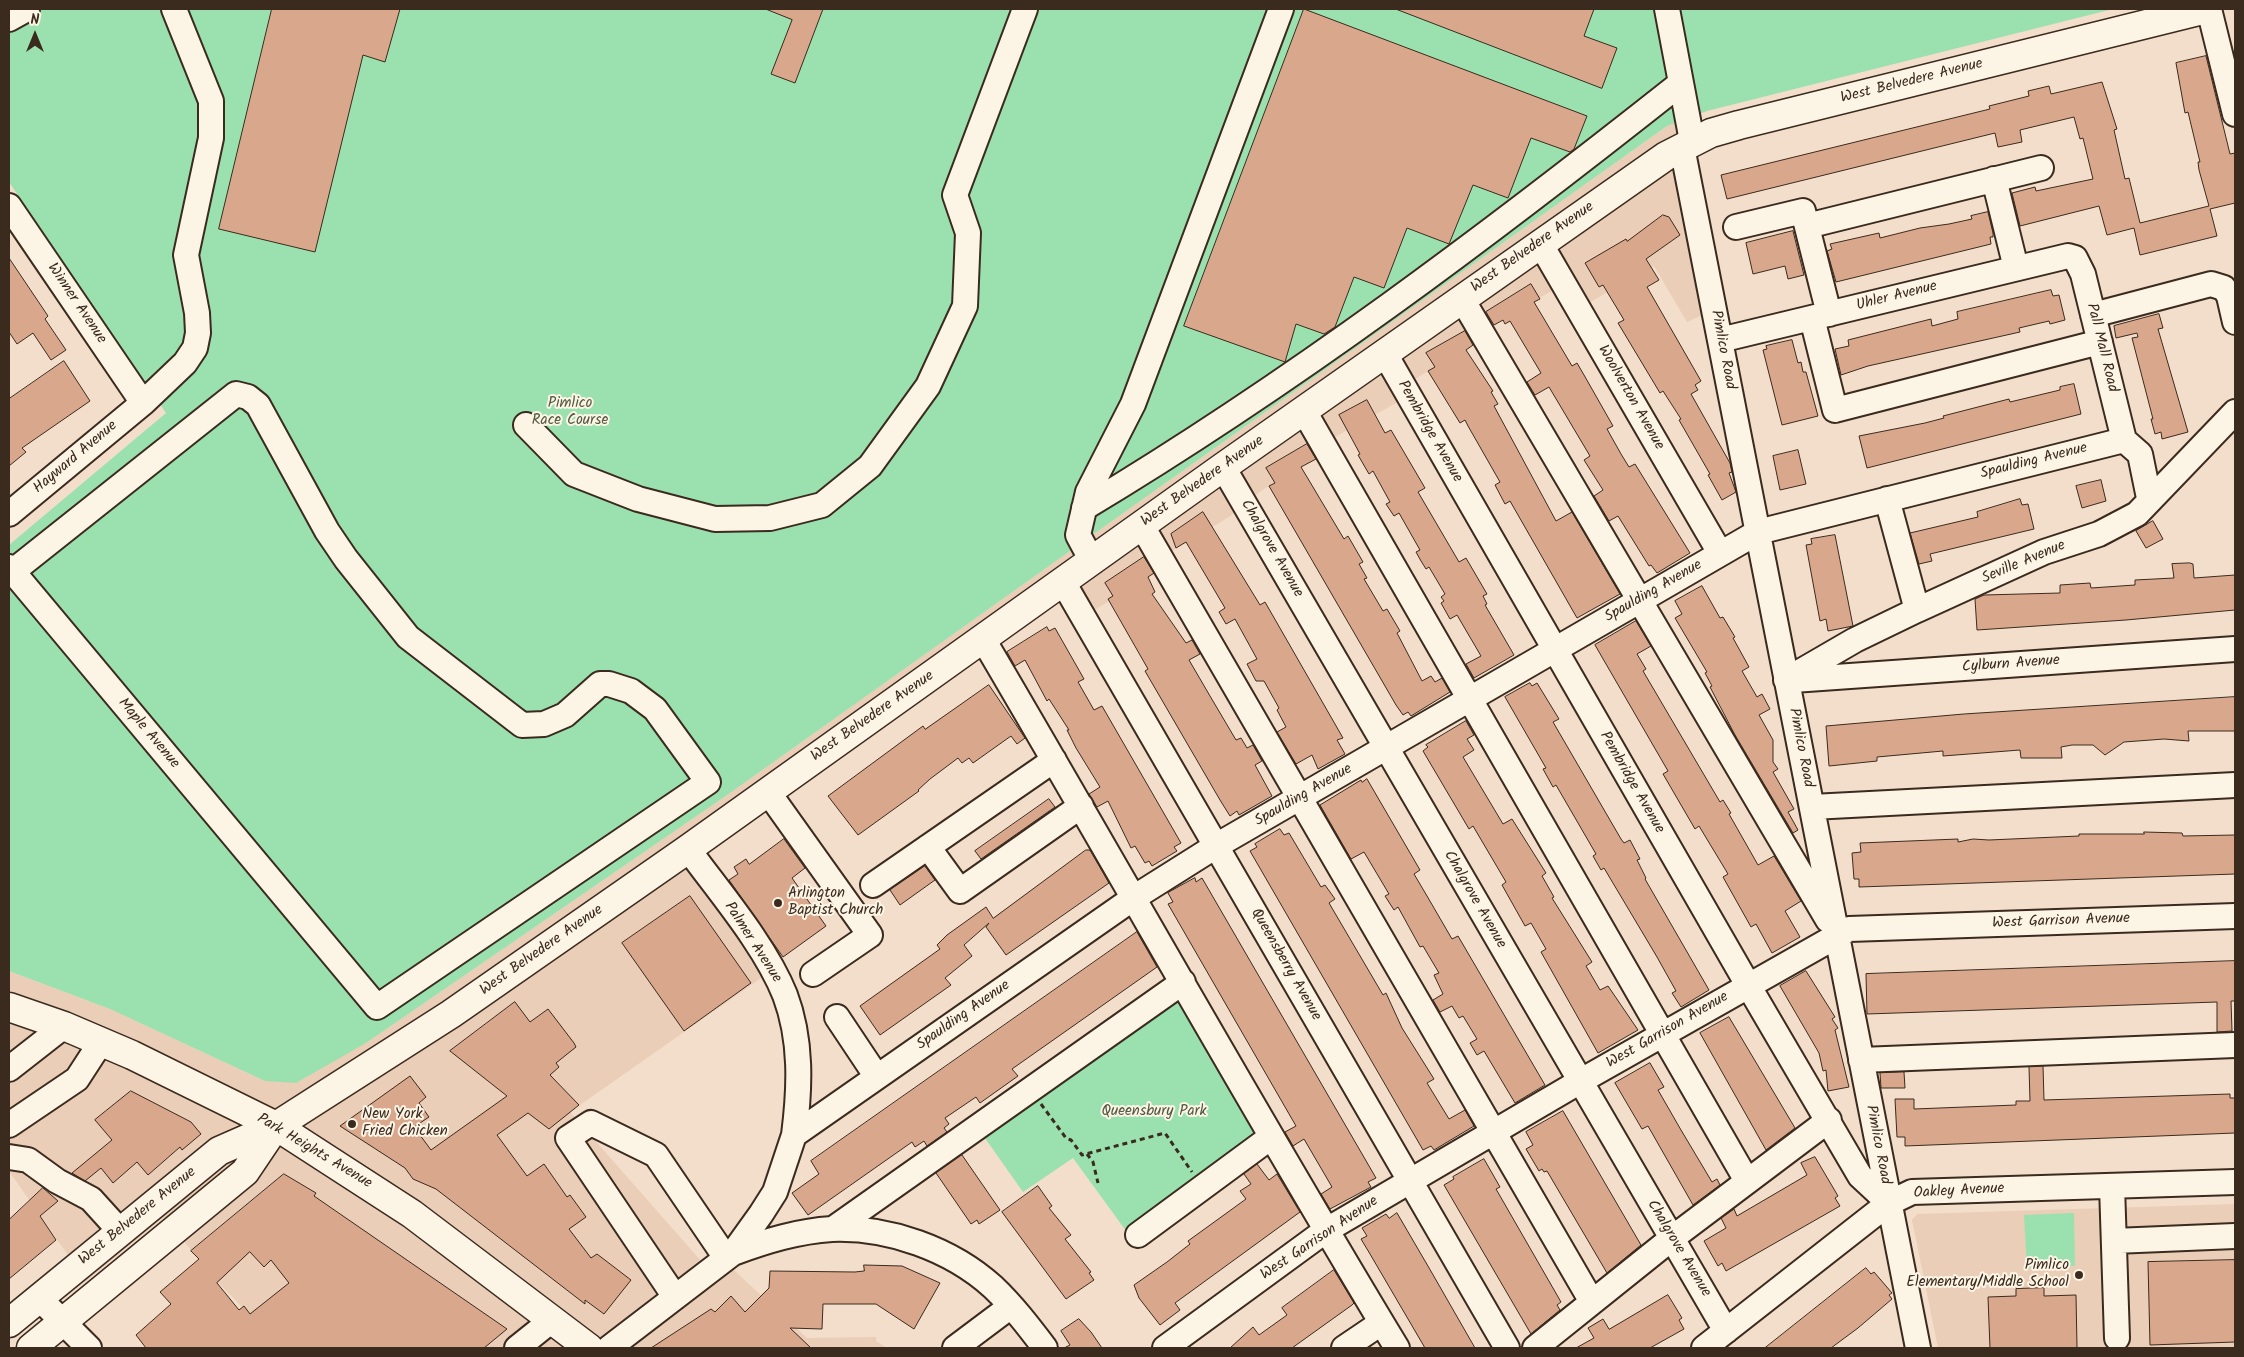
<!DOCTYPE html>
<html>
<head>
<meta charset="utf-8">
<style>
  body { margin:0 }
  #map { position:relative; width:2244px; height:1357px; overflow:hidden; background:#f2deca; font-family:Kalam,sans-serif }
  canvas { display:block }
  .frame { position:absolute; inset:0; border:10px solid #3b2a1e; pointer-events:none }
  .north { position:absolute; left:10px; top:10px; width:50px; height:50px; -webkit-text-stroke:4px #fcf5e5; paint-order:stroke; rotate:0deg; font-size:14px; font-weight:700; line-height:20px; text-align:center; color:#3b2a1e }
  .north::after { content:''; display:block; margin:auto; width:18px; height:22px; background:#3b2a1e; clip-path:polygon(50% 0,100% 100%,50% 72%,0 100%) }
</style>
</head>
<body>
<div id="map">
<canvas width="2244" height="1357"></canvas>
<div class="frame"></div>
<div class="north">N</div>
</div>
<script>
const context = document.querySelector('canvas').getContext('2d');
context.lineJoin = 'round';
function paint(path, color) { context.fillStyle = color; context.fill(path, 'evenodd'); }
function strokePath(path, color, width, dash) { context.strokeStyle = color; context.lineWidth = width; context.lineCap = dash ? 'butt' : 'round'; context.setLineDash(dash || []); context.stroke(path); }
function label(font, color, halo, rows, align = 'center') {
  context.font = font + ' Kalam,sans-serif'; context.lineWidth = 4; context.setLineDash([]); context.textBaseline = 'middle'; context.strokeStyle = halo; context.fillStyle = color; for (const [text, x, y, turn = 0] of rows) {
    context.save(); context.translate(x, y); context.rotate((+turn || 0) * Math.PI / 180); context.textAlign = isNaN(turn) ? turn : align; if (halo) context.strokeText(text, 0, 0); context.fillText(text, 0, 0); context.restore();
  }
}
paint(new Path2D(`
  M1684 119 1714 310 1687 322 1654 266 1592 301 1576 308 1562 285 1483 330 1486 337 1401 387 1407 397 1324 443 1323 454 1261 491 1229 517 1162 557 1167 566 1081 618 1062 585 686 850 771 971 570 1112 709 1270 723 1260 807 1338 876 1337V1341L887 1348H296L293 1346 289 1348H281L213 1277 164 1217 86 1281 9 1171V971L110 1009 265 1081 335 1059 366 1043 730 793 1667 126Z
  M2235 1204V1348H1938L1912 1220 1917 1214Z`), '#eaceb7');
paint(new Path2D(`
  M9 9H2113L1707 111 1667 126 730 793 366 1043 296 1083 265 1081 110 1009 9 971V545L166 413 9 182Z
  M1181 990 1264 1134 1129 1235 1073 1158 1023 1192 980 1131Z
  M2074 1213 2075 1266 2027 1268 2024 1215Z`), '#9ae1af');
const building = new Path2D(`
  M272 9H400L385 62 363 55 315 252 219 229Z
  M766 9H823L795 83 771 74 792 20Z
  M1304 9 1587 116 1574 149 1570 152 1531 138 1508 198 1473 185 1449 244 1407 228 1384 288 1354 277 1335 327 1324 334 1296 324 1285 362 1184 326Z
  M1396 9H1594L1584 36 1617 48 1602 88Z
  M2206 56 2230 154 2235 153V203L2210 209 2217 236 2140 255 2134 228 2107 235 2099 206 2020 226 2012 193 2035 187 2036 191 2093 179 2083 138 2080 139 2074 117 2020 130 2022 142 1998 147 1995 133 1727 199 1721 175 1990 109 1989 106 2029 96 2028 91 2049 86 2051 94 2102 82 2117 129 2114 130 2125 179 2129 178 2140 223 2209 206 2199 170 2198 162H2200L2188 112 2185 113 2176 63Z
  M1988 212 1993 233V237H1990L1991 244 1836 282 1827 251 1832 249 1830 244 1879 233 1880 238 1920 228 1949 224 1972 219 1971 216Z
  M1663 215 1669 217 1680 235 1646 259 1659 280 1647 287 1701 381 1695 385 1698 390 1691 394 1730 463 1732 472 1729 473 1736 492 1722 500 1708 475 1710 474 1679 420 1681 419 1663 391 1660 393 1618 323 1624 320 1603 285 1599 287 1585 263 1626 239 1627 241Z
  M1793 231 1804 275 1788 279 1785 266 1753 274 1746 243Z
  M9 258 48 316 45 319 66 350 51 360 33 333 17 344 9 332Z
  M1531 284 1540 299 1534 302 1572 366 1577 363 1584 375 1613 426 1607 429 1621 454 1629 467 1635 464 1690 553 1657 573 1651 565 1649 566 1618 516 1609 521 1594 496 1603 490 1584 460 1590 456 1549 387 1535 395 1527 382 1541 373 1510 321 1505 324 1503 320 1494 325 1486 312Z
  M2051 290 2053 296 2059 295 2065 320 2050 324 2049 321 2019 328 2020 332 1868 366 1841 375 1835 349 1849 346 1848 340 1931 319 1932 326 1958 319 1957 312Z
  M2159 314 2163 328 2158 329 2188 432 2162 439 2161 432 2155 434 2151 419H2153L2132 338 2138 337 2137 333 2116 338 2114 326Z
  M1465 331 1473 345 1466 350 1493 391 1491 392 1498 404 1494 406 1556 521 1572 512 1620 594 1577 618 1510 501 1505 504 1495 485 1500 482 1468 426 1465 420 1460 423 1428 371 1435 367 1426 353Z
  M1792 340 1798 363 1801 362 1803 372H1806L1818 416 1782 425 1763 350 1767 349 1766 346Z
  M64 361 90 401 22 448 26 452 9 466V399Z
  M2074 384 2081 414 1867 468 1859 436 1925 423 1944 418 1943 416 2009 399 2010 402 2060 390V387Z
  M1367 400 1385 433 1391 430 1425 488 1418 492 1459 562 1466 558 1487 594 1483 596 1487 604 1485 605 1514 655 1474 678 1466 664 1481 656 1457 615 1450 619 1441 603 1444 601 1441 597 1445 594 1429 567 1426 569 1421 561 1416 552 1420 550 1399 513 1394 516 1386 504 1390 502 1373 471 1369 474 1358 455 1360 454 1339 415Z
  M1307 444 1316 459 1301 467 1344 539 1348 536 1363 562 1359 564 1367 578 1364 579 1383 611 1387 609 1400 631 1397 633 1422 681 1431 676 1435 682 1442 678 1450 692 1411 716 1408 712 1403 715 1396 705 1269 486 1275 483 1266 468Z
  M1798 450 1806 484 1780 490 1773 456Z
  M2101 480 2106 501 2082 508 2076 486Z
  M2020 499 2022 505 2028 504 2034 529 1930 554 1932 561 1919 564 1910 533 1978 517 1977 512Z
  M1203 512 1260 605 1265 602 1343 738 1337 740 1345 754 1318 769 1312 755 1296 764 1277 732 1286 727 1277 710 1279 708 1264 681H1256L1247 664 1257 659 1235 619 1226 624 1219 612 1225 608 1186 542 1176 548 1171 534Z
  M2153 521 2163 539 2146 548 2136 531Z
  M1835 535 1853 626 1828 631 1826 619 1820 621 1806 545 1812 544 1811 539Z
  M1144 557 1154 573 1148 577 1155 592 1152 594 1186 643 1192 640 1200 654 1189 660 1210 696 1236 740 1241 738 1247 748 1253 745 1262 761 1255 765 1272 796 1239 815 1237 811 1230 816 1220 800 1145 671 1148 669 1108 599 1113 596 1105 583Z
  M2190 563 2193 564 2194 578 2235 575V610L2126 620 1977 630 1975 599 1984 595 2060 593V585L2090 583 2091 588 2135 585V580L2174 578 2172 564Z
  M1702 586 1720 618 1723 617 1735 637 1733 638 1749 667 1742 671 1757 697 1762 694 1770 709 1759 715 1773 740V762L1778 769 1773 772 1794 809 1788 812 1798 830 1793 833 1735 735 1710 687 1712 686 1705 673 1707 672 1675 618 1682 614 1675 601Z
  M1636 621 1651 646 1637 654 1646 669 1643 671 1700 768 1720 802 1723 800 1731 813 1729 814 1758 865 1774 856 1801 901 1785 911 1800 937 1772 953 1756 924 1751 927 1723 877 1728 874 1699 826 1695 829 1663 774 1668 771 1595 645Z
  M1047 627 1049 631 1055 628 1084 679 1078 682 1094 710 1102 706 1181 843 1174 847 1177 851 1152 866 1149 861 1145 863 1135 846 1131 848 1108 801 1097 807 1089 794 1100 787 1076 748 1067 730H1069L1049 699 1047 701 1025 660 1015 666 1007 652Z
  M1530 683 1532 686 1537 683 1559 719 1553 722 1621 839 1624 843 1630 840 1640 859 1637 860 1646 878 1645 879 1709 990 1681 1007 1672 993 1676 991 1657 957 1604 868 1601 870 1593 856 1596 854 1556 785 1553 787 1543 769 1546 768 1505 697Z
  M989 685 1025 738 1017 744 1011 736 973 763 969 758 962 763 958 758 930 779 918 790 919 791 858 835 828 796 923 726 925 729Z
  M2235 697V731H2188L2189 741 2164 739 2124 742 2105 755 2093 745H2072L2061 747 2062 758H2021L2020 750 1943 756V751L1877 757V761L1829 766 1826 726 1964 714Z
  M1466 721 1474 735 1467 739 1474 750 1463 757 1503 824 1512 819 1546 873 1542 876 1554 897 1552 898 1592 962 1586 966 1600 990 1608 986 1638 1030 1598 1053 1541 952 1546 949 1531 923 1525 926 1502 885 1506 882 1473 826 1469 829 1423 751 1428 747 1426 745Z
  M1367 779 1420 870 1414 874 1427 896 1452 939 1458 936 1545 1085 1515 1103 1484 1051 1477 1055 1470 1043 1477 1039 1463 1016 1459 1018 1452 1006 1440 1012 1433 1000 1443 994 1434 975 1439 973 1423 946 1420 947 1398 907 1394 910 1385 896 1389 894 1364 852 1351 859 1320 805 1361 780 1362 782Z
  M1049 799 1055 807 981 859 975 851Z
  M1280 829 1284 835 1289 833 1321 887 1325 885 1335 899 1329 903 1383 995 1386 993 1402 1028 1434 1079 1427 1083 1449 1119 1465 1110 1474 1126 1434 1150 1431 1146 1423 1150 1250 851 1257 847 1255 844Z
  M2144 832 2182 833 2183 836 2235 835V874L1859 887V879H1854L1852 853 1861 852 1860 843 1958 839V842L1973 839 1989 840 2079 836V834H2144Z
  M784 839 805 868 792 878 826 926 783 957 729 880 738 874 734 867 746 859 749 864Z
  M1086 850H1090L1109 883 1006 955 986 927 989 923 964 945 972 956 945 978 951 985 880 1035 860 1006 940 949 937 945 947 935 986 907 993 918Z
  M925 866 935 880 900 905 890 890Z
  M1195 878 1196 882 1202 878 1376 1178 1368 1182 1371 1187 1330 1209 1321 1194 1332 1187 1304 1139 1293 1146 1285 1132 1296 1126 1168 904 1173 902 1168 893Z
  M690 896 751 983 684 1031 622 943Z
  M1137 932 1157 967 1012 1069 1018 1076 980 1103 976 1097 945 1118 949 1124 944 1128 947 1132 927 1146 924 1141 915 1147 912 1142 808 1215 792 1193 819 1174 811 1161Z
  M2235 961V1001H2231L2232 1031 2217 1032V1002L1867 1014 1866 974Z
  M1806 971 1835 1017 1832 1019 1838 1028 1835 1030 1849 1087 1828 1091 1826 1070 1823 1071 1819 1053 1780 986Z
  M515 1002 530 1022 548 1009 574 1043 576 1047 556 1063 559 1067 550 1075 579 1105 549 1129 528 1113 497 1135 527 1176 544 1164 567 1197 570 1195 586 1217 569 1229 591 1258 597 1254 631 1280 604 1314 585 1300V1304L436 1189 413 1179 405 1168 340 1126 410 1076 426 1097 419 1103 429 1117 414 1127 431 1150 507 1096 450 1051Z
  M1729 1017 1795 1128 1766 1150 1700 1033Z
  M1650 1063 1664 1087 1658 1090 1681 1130 1712 1182 1717 1179 1720 1185 1693 1205 1648 1126 1642 1129 1615 1083Z
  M2043 1066 2044 1100 2230 1094V1098H2235V1133L1905 1146V1137H1897L1895 1099H1914V1109L2016 1105V1101H2030L2029 1067Z
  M1904 1072 1905 1088H1881L1880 1073Z
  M131 1091 191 1122 201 1134 182 1150 180 1147 148 1175 137 1162 113 1183 101 1168 85 1181 72 1173 112 1140 95 1120Z
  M1563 1111 1641 1245 1607 1273 1547 1171 1544 1172 1542 1169 1539 1171 1526 1149 1533 1145 1526 1132Z
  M962 1155 1000 1210 979 1224 977 1220 971 1224 936 1173Z
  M1815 1157 1838 1196 1835 1198 1840 1206 1726 1271 1722 1263 1718 1266 1704 1241 1726 1228 1721 1218 1734 1209 1737 1216 1807 1175 1801 1163Z
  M1484 1159 1500 1187 1496 1189 1561 1302 1557 1305 1560 1310 1531 1334 1444 1185 1454 1179 1453 1177Z
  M1257 1164 1269 1180 1277 1174 1300 1212 1175 1303 1180 1310 1160 1325 1139 1298 1134 1285 1167 1262 1190 1244 1188 1241 1246 1199 1240 1191 1251 1184 1244 1174Z
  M284 1174 316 1193 314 1196 507 1329 484 1348H146L136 1335 171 1304 160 1292 199 1259 191 1251ZM250 1252 264 1267 271 1260 289 1283 250 1314 244 1306 239 1310 217 1283Z
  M1038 1186 1052 1206 1049 1208 1071 1235 1065 1239 1091 1272 1089 1273 1094 1280 1066 1299 1002 1212Z
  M43 1188 58 1201 40 1216 56 1240 9 1279V1220Z
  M1397 1213 1432 1273 1475 1348H1425L1370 1254 1361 1239 1367 1236 1362 1228 1386 1214 1389 1218Z
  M2235 1260V1342L2150 1345 2148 1262Z
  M864 1265 902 1266 940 1283 914 1329 876 1304H823L822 1329 790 1328 811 1348H651L711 1309 715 1312 731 1296 745 1312 769 1288 770 1271 855 1272 864 1271Z
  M1866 1268 1871 1274 1874 1272 1892 1293 1889 1295 1892 1299 1858 1328 1831 1348H1765Z
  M1334 1270 1354 1303 1352 1305 1292 1348H1230L1253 1327 1259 1335 1287 1315 1282 1308Z
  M2044 1288V1296L2076 1295 2077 1348H1990L1988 1297 2016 1296V1289Z
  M1668 1295 1682 1318 1679 1320 1684 1329 1650 1348H1576L1594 1338 1588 1328 1603 1319 1609 1329Z
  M1079 1319 1091 1332 1102 1348H1064L1070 1345 1061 1331Z`);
paint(building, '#d9a88c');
strokePath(building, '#3b2a1e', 1);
const minor = new Path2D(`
  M1667 9 1692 141
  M2209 9 2235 114
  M9 19 27 9
  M1682 147 1918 1348
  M1994 179 2016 268
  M9 206 143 403
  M1807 226 2041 168
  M1736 227 1803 211 1829 314
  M1540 243 1720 553
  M1462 299 1828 920
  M2093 315 2211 284 2224 288 2229 296 2235 322
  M1812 318 1835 410 2100 342
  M1720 340 2068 256 2075 258 2083 274 2124 440
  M1385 354 1748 985 1860 1176 1889 1203
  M1304 411 1747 1181
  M526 425 574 474 638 499 715 519 770 518 822 505 870 466 928 386 965 306 968 233 955 195 1025 9
  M2124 440 2140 454 2149 498
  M1223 467 1726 1331
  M1887 499 1917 610
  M1084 508C1294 382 1489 235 1681 83
  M9 514 143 403 185 363 195 348 198 333 197 313 186 255 211 138V101L174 9
  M1142 526 1592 1302
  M1092 561 1078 535 1088 492 1133 404 1281 9
  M9 567 377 1007 708 782 655 709 631 691 609 684H600L565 715 544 724 522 725 408 637 346 559 327 531 258 405 248 397 236 394 12 572
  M1063 582 1507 1348
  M983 639C1122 875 1255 1114 1397 1348
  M1786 680 1855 640 1917 610 2044 552 2099 534 2137 514 2235 412
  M1793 680 2235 649
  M768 792 870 935 813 974
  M1812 807 2235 785
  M928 847 960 891 1081 806
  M688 849C720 893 765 945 785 995 802 1040 800 1088 794 1135
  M873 885 1054 760
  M837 1017 877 1077
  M1861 1060 2235 1045
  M9 1069 64 1026
  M9 1125 77 1079 101 1042
  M9 1157 28 1160 57 1181 91 1199 120 1231
  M2112 1186 2117 1338
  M833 1229 1183 982
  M1138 1235 1271 1137
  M2114 1241 2235 1236
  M733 1253C766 1241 798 1231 832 1229 889 1227 951 1249 993 1287 1013 1306 1029 1327 1045 1348
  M675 1297 568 1138 591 1123 656 1155 726 1258
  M39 1298 89 1348
  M517 1348 552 1320
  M609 1348 733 1253 761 1214 775 1192 794 1135 1135 897 1216 846 1758 532 2124 440
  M955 1348 1011 1306
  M1165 1348 1325 1231 1579 1082 1849 929 2235 916
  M1344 1348 1381 1323
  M1535 1348 1671 1239 1829 1120
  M1704 1348 1889 1203 1912 1192 2235 1182`);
const major = new Path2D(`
  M9 1007 64 1026 132 1055 276 1126 412 1214 589 1348
  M9 1323 219 1151 276 1126 451 1014 688 849 1223 467 1666 156 1711 133 1739 125 2207 9
  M31 1348 245 1172 276 1126`);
strokePath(minor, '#3b2a1e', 28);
strokePath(major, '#3b2a1e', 31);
strokePath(new Path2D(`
  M1041 1104 1066 1138 1071 1140 1082 1155 1165 1133 1192 1172
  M1087 1154 1093 1162 1098 1183`), '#3b2a1e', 3, [5, 4]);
strokePath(minor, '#fcf5e5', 24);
strokePath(major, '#fcf5e5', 28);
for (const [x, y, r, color] of [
  [778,903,5,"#3b2a1e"],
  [352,1124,5,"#3b2a1e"],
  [2079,1275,5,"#3b2a1e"]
]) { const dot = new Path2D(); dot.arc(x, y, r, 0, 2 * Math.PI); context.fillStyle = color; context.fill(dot); strokePath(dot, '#fcf5e5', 2); }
label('15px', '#3b2a1e', '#fcf5e5', [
  ["West Belvedere Avenue",1912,82,-14],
  ["West Belvedere Avenue",1533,248,-35],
  ["Uhler Avenue",1897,297,-14],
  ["Winner Avenue",76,304,56],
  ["Pall Mall Road",2101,348,76],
  ["Pimlico Road",1722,350,79],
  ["Woolverton Avenue",1630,398,60],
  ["Pembridge Avenue",1429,432,60],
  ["Hayward Avenue",76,458,-40],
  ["Spaulding Avenue",2034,462,-14],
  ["West Belvedere Avenue",1203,482,-35],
  ["Chalgrove Avenue",1271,549,60],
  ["Seville Avenue",2024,563,-23],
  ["Spaulding Avenue",1654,592,-30],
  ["Cylburn Avenue",2011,665,-4],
  ["West Belvedere Avenue",873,717,-35],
  ["Maple Avenue",148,734,50],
  ["Pimlico Road",1800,748,79],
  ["Pembridge Avenue",1631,783,60],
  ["Spaulding Avenue",1304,796,-30],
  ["Chalgrove Avenue",1474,900,60],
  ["West Garrison Avenue",2061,922,-2],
  ["Palmer Avenue",752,943,57],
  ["West Belvedere Avenue",542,951,-35],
  ["Queensberry Avenue",1285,965,60],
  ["Spaulding Avenue",964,1016,-35],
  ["West Garrison Avenue",1668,1031,-30],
  ["Pimlico Road",1877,1145,79],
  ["Park Heights Avenue",314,1152,31],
  ["Oakley Avenue",1959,1192,-3],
  ["West Belvedere Avenue",138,1217,-39],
  ["West Garrison Avenue",1320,1239,-34],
  ["Chalgrove Avenue",1678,1249,59]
]);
label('15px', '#535842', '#fcf5e5', [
  ["Pimlico",570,404],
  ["Race Course",570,421],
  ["Queensbury Park",1154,1112]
]);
label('15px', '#3b2a1e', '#fcf5e5', [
  ["Arlington",788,894],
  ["Baptist Church",788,911],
  ["New York",362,1115],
  ["Fried Chicken",362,1132],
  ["Pimlico",2069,1266,"right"],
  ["Elementary/Middle School",2069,1283,"right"]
], 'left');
</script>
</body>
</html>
